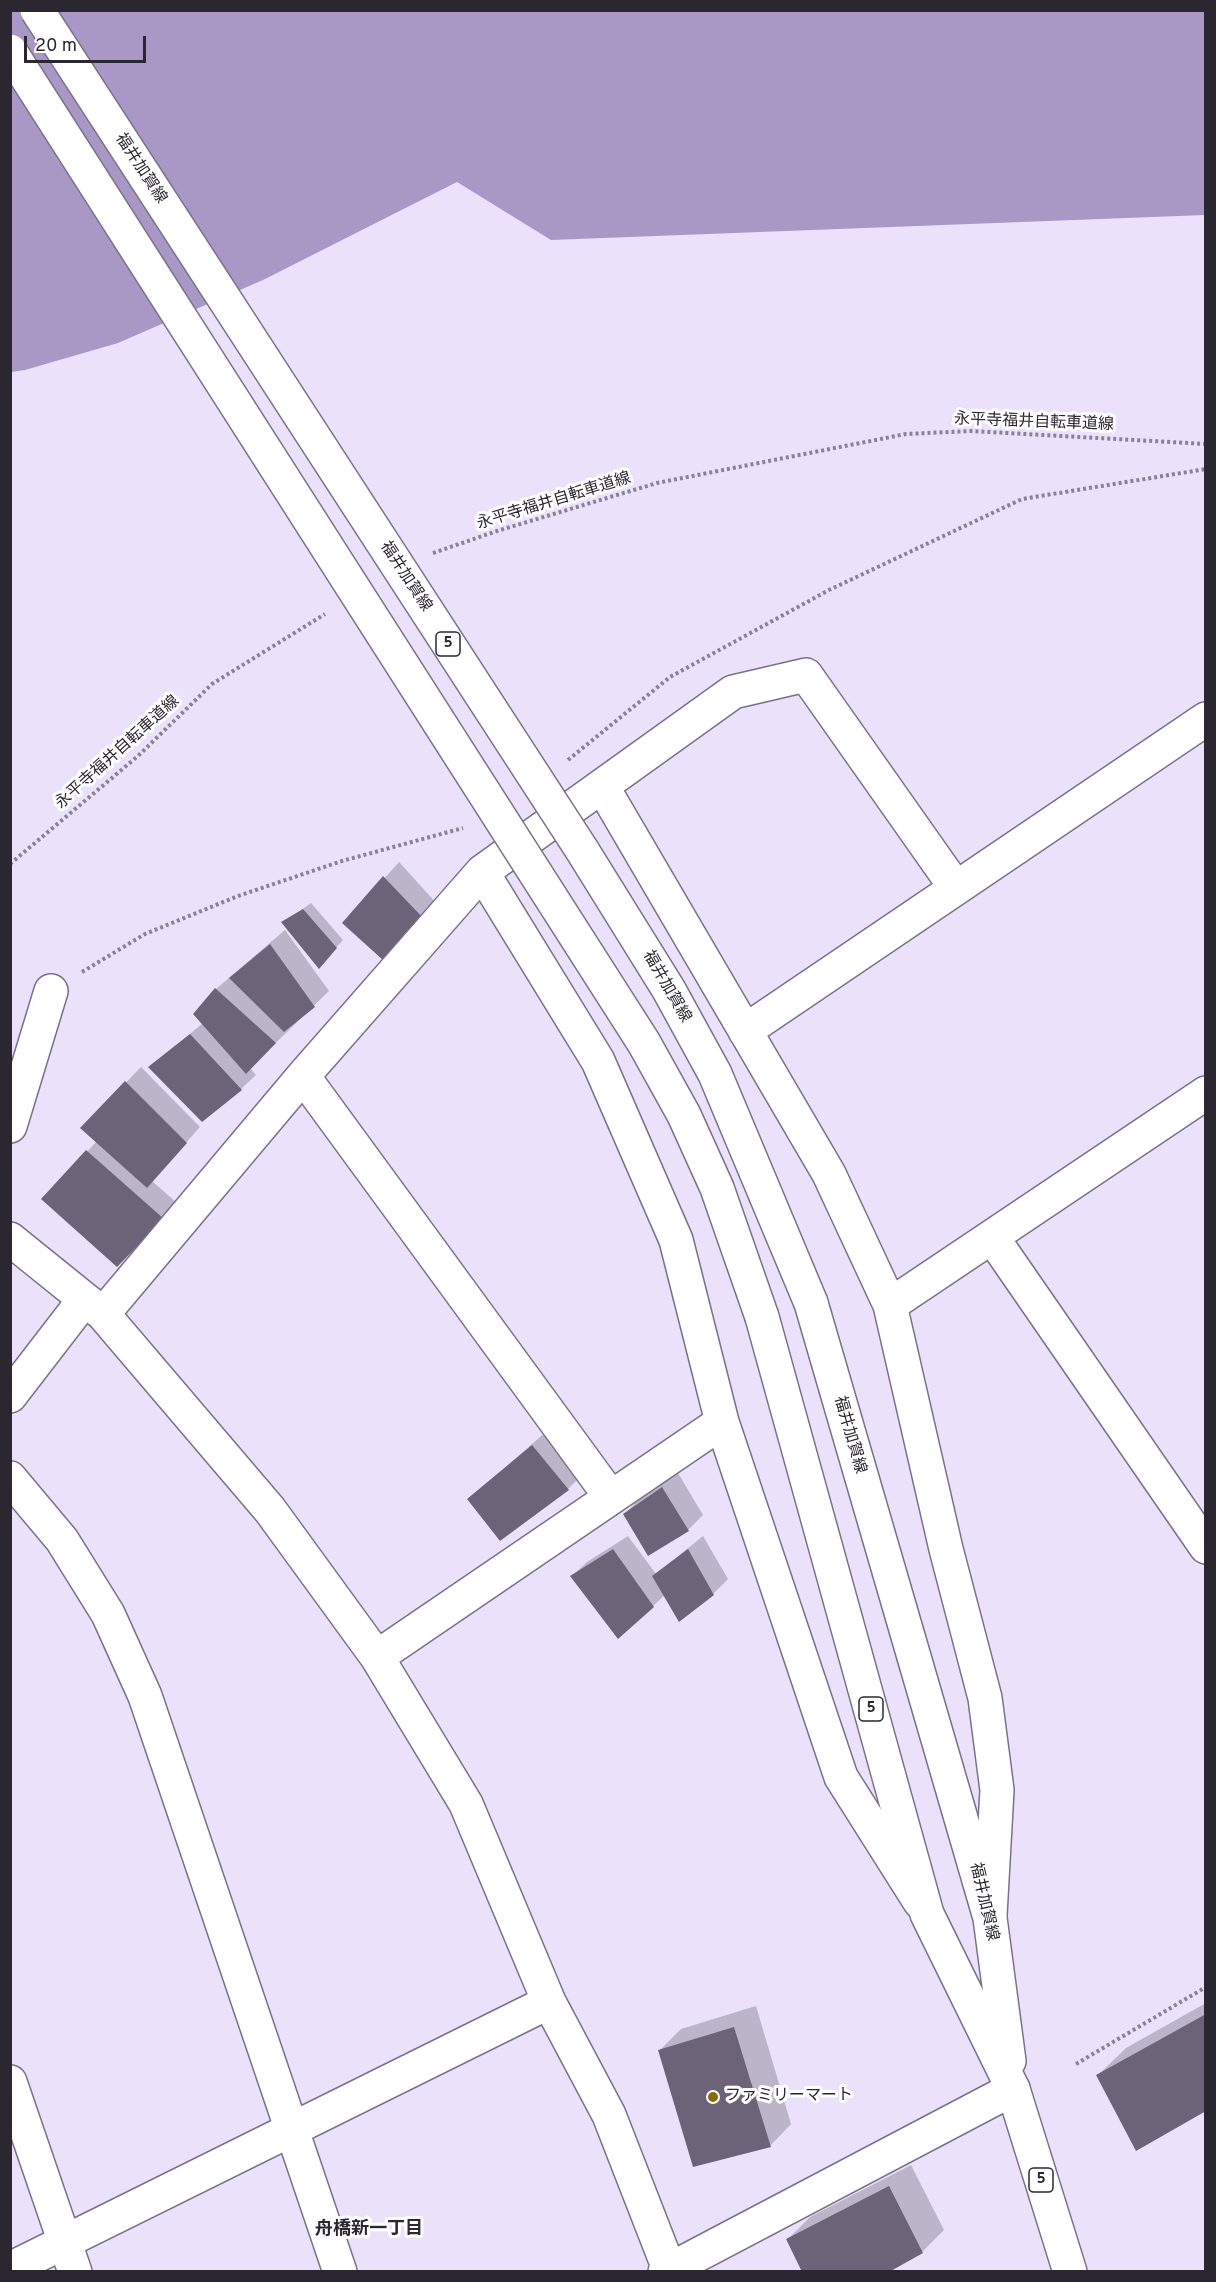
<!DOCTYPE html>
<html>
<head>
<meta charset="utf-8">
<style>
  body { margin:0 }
  #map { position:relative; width:1216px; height:2282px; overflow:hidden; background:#ebe1fb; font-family:Overpass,sans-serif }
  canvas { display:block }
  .frame { position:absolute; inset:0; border:12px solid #2b2731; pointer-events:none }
  .scale { position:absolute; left:24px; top:36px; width:122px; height:27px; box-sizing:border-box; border:3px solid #2b2731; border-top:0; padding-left:8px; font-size:18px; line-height:21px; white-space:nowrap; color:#2b2731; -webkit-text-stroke:4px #fff; paint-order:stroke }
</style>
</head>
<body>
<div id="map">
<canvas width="1216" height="2282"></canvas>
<div class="frame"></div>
<div class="scale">20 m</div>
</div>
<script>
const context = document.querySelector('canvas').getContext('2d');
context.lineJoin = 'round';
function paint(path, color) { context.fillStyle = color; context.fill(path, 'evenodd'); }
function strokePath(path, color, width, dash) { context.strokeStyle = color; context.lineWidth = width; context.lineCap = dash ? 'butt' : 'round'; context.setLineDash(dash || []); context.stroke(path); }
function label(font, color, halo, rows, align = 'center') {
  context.font = font + ' Overpass,"Noto Sans JP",sans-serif'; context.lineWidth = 6; context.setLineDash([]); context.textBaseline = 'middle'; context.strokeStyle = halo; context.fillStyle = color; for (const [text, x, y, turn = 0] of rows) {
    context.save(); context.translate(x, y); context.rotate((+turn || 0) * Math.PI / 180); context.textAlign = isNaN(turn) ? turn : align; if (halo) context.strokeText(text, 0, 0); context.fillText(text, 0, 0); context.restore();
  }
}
paint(new Path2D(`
  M11 11H1205V215L551 240 457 182 263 280 118 343 25 370 11 372Z`), '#a998c6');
paint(new Path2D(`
  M399 862 438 905 384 959 344 923Z
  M311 903 343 940 325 960 283 923Z
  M285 930 329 991 250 1068 256 1075 241 1089 150 1067 203 1023 216 989Z
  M141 1067 200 1127 152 1181 178 1204 117 1265 43 1199 97 1141 82 1128Z
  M547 1431 583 1474 568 1489 500 1538 469 1499Z
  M678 1473 703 1515 688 1530 625 1514 639 1499Z
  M628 1536 656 1574 703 1536 728 1579 713 1594 665 1595 653 1606 572 1576 587 1562Z
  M1206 2003V2109L1098 2075 1126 2048Z
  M756 2006 791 2124 770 2146 660 2050 681 2029Z
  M911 2165 944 2230 922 2252 788 2239 810 2217Z`), '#0003');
paint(new Path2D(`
  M383 876 425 920 384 961 342 923Z
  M303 909 337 948 319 969 281 922Z
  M270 944 315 1007 284 1032 229 978Z
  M215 988 276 1043 246 1074 193 1014Z
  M190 1034 242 1090 202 1122 148 1067Z
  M125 1081 187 1143 147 1188 80 1128Z
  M86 1150 164 1219 117 1267 41 1199Z
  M532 1445 569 1490 500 1541 467 1499Z
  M662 1487 689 1531 648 1556 623 1514Z
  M613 1549 654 1607 618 1639 570 1576Z
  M688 1549 714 1595 679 1622 652 1576Z
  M1206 2014V2111L1136 2151 1096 2075Z
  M734 2027 771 2147 693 2167 658 2050Z
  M889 2186 923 2253 889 2272H802L786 2239Z`), '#6c6379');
const street = new Path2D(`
  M602 786 829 1174 890 1305 946 1549 985 1698 997 1790 990 1915
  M482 872 598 1061 676 1240 722 1422 841 1777 920 1902
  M745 1031 1206 719
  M303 1076 610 1496
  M10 1126 51 991
  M992 1237 1206 1547
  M10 1239 103 1314 270 1510 377 1657 466 1804 549 2002 609 2115 669 2269
  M890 1305 1206 1093
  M103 1314 303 1076 482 872 733 692 806 675 956 888
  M10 1396 84 1300
  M10 1478 62 1540 108 1614 145 1696 340 2272
  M377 1657 722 1422
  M10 2082 75 2272
  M10 2269 549 2002
  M665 2272 1013 2089`);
const primary = new Path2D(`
  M811 1303 990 1918 1009 2061
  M762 1317 927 1914 1013 2089 1070 2272`);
strokePath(street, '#797188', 36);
strokePath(primary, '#797188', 36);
strokePath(new Path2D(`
  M433 553 497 531 657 483 906 434 971 431 1206 444
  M568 760 670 677 829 590 1022 499 1206 469
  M10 864 138 756 212 684 325 614
  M82 972 145 934 238 896 342 861 463 828
  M1076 2064 1206 1987`), '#898294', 4, [3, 3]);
strokePath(street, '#fff', 33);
strokePath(primary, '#fff', 33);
const primaryBridge = new Path2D(`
  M37 10 582 850 669 990 715 1074 811 1303
  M10 51 644 1043 684 1115 717 1188 762 1317`);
strokePath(primaryBridge, '#797188', 36, []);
strokePath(primaryBridge, '#fff', 33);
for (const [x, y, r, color] of [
  [713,2097,6,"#856c09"]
]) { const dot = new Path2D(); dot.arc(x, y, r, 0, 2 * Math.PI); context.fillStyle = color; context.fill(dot); strokePath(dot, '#fff', 2); }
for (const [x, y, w] of [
  [448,644,24],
  [871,1709,24],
  [1041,2180,24]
]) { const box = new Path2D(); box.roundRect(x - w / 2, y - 12, w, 24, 4.5); context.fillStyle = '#fff'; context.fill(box); strokePath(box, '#2b2731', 1.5); }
label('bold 15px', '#2b2731', null, [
  ["5",448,644],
  ["5",871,1709],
  ["5",1041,2180]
]);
label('16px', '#2b2731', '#fff', [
  ["福井加賀線",140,169,57],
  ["永平寺福井自転車道線",1034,423,2],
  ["永平寺福井自転車道線",554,502,-17],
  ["福井加賀線",405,577,57],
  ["永平寺福井自転車道線",118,753,-42],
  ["福井加賀線",666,987,60],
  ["福井加賀線",849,1435,74],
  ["福井加賀線",983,1902,77]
]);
label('16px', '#2b2731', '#fff', [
  ["ファミリーマート",725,2097]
], 'left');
label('bold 18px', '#2b2731', '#fff', [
  ["舟橋新一丁目",369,2230]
]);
</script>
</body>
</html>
